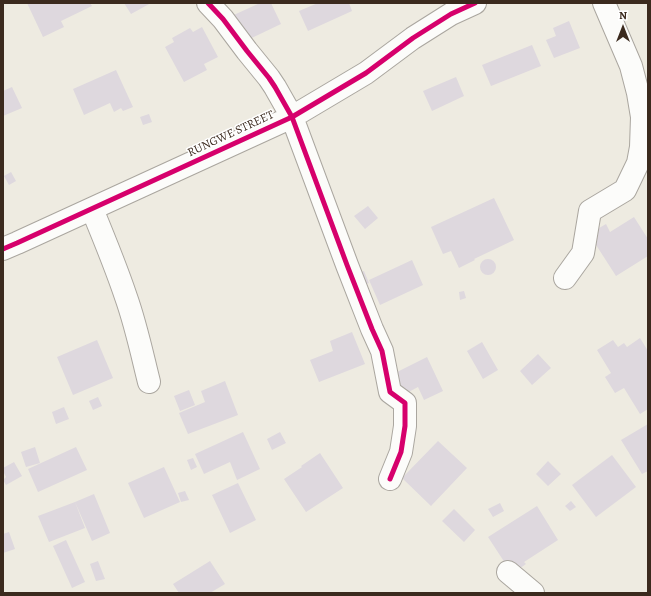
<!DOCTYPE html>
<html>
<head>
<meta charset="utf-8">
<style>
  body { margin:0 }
  #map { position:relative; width:651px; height:596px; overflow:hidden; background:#eeebe1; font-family:Alegreya,serif }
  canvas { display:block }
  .frame { position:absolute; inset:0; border:4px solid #3b2a1e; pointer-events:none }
  .north { position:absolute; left:603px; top:8px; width:40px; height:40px; -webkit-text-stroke:3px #fff; paint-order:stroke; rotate:0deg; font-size:11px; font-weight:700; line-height:16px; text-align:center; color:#3b2a1e }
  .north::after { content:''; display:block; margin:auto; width:14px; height:18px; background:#3b2a1e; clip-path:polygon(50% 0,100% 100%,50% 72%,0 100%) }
</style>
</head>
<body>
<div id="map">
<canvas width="651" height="596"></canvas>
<div class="frame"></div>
<div class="north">N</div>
</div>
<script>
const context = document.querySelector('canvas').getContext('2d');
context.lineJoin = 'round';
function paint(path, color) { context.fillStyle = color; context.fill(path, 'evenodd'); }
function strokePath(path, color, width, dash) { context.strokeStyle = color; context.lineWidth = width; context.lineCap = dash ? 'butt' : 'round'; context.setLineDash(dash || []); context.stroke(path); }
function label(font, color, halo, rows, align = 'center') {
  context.font = font + ' Alegreya,serif'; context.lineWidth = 3; context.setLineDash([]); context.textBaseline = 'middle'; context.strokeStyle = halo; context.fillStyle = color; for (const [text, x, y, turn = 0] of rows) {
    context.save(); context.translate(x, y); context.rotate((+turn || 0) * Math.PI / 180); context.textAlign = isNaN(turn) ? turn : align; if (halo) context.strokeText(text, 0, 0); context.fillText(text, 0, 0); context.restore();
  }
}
paint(new Path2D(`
  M27 3H90L92 6 61 21 64 27 43 37Z
  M124 3H151L131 14Z
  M260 3H271L281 24 237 45 225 19Z
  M318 3H349L352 11 308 31 299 11Z
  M569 21 580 48 554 58 546 40 556 36 553 28Z
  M202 27 218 57 204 64 207 70 184 82 165 47 174 42 172 38 190 28 193 32Z
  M532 45 541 66 491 86 482 65Z
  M116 70 133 107 123 111 121 108 114 112 110 103 84 115 73 89Z
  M456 77 464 96 432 111 423 91Z
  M12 87 22 108 3 116V91Z
  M149 114 152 122 143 125 140 117Z
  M11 172 16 181 9 185 4 176Z
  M494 198 514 240 474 259 475 260 459 268 451 251 443 254 431 227Z
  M368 206 378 218 365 229 354 216Z
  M634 217 648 239V256L616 276 589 234 606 224 610 232Z
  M480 267a8 8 0 1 1 16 0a8 8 0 1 1-16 0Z
  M412 260 423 285 380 305 369 280Z
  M364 271 369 283 359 287 354 275Z
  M464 291 466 298 460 300 459 292Z
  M352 332 365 364 319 382 310 360 333 351 330 341Z
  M640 338 648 351V409L640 414 624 388 615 393 605 377 611 373 597 350 613 340 618 347 624 343 627 347Z
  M97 340 113 378 73 395 57 357Z
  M482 342 498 370 483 379 467 351Z
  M538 354 551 368 532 385 520 371Z
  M427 357 443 391 424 400 418 387 401 396 391 375Z
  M225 381 238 415 188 434 179 413 205 402 201 391Z
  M189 390 195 405 180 411 174 396Z
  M98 397 102 406 93 410 89 401Z
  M64 407 69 419 56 424 52 412Z
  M648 424V471L642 474 621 440Z
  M243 432 260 469 237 480 230 462 204 474 195 454Z
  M280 432 286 443 272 450 267 439Z
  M438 441 467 468 431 506 402 478Z
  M35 447 40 463 26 467 21 452Z
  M76 447 87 470 38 492 28 469Z
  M320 453 343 488 306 512 284 479 302 467 301 466Z
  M612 455 636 487 596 517 572 485Z
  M193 458 197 467 191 470 187 460Z
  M548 461 561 474 548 486 536 474Z
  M14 462 22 476 6 485 3 480 6 477 3 471V468Z
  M164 467 180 502 144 518 128 483Z
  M238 483 256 520 230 533 212 495Z
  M185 491 189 500 181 502 178 493Z
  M94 494 110 533 92 541 75 502Z
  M571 501 576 507 570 511 565 506Z
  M75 502 85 528 49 542 38 516Z
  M500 503 504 511 493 517 488 509Z
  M537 506 558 540 524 562 526 564 516 571 510 561 505 563 488 537Z
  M454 509 475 530 464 542 442 521Z
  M9 532 15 549 3 553V534Z
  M66 540 85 582 72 588 53 546Z
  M98 561 105 579 96 581 90 564Z
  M210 561 225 584 210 593H179L173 584Z`), '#ded8de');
const street = new Path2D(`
  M208 3 223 19 247 51 269 78 275 87 292 117 347 265 372 329 382 351 390 392 405 403V426L401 452 390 479
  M92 209C104 238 116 267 126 297 136 325 142 354 149 382
  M3 249 17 243 292 117 366 73 413 38 451 14 475 3
  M565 278 583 253 590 211 625 190 638 163 641 147 642 117 638 93 631 66 604 3
  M508 572 533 593`);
strokePath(street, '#aaa69f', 24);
strokePath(street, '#fcfcfa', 22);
strokePath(new Path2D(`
  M208 3 223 19 247 51 269 78 275 87 292 117 347 265 372 329 382 351 390 392 405 403V426L401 452 390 479
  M3 249 17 243 292 117 366 73 413 38 451 14 475 3`), '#d6006c', 5);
label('12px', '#3b2a1e', '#fff', [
  ["RUNGWE STREET",231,134,-25]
]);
</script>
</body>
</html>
